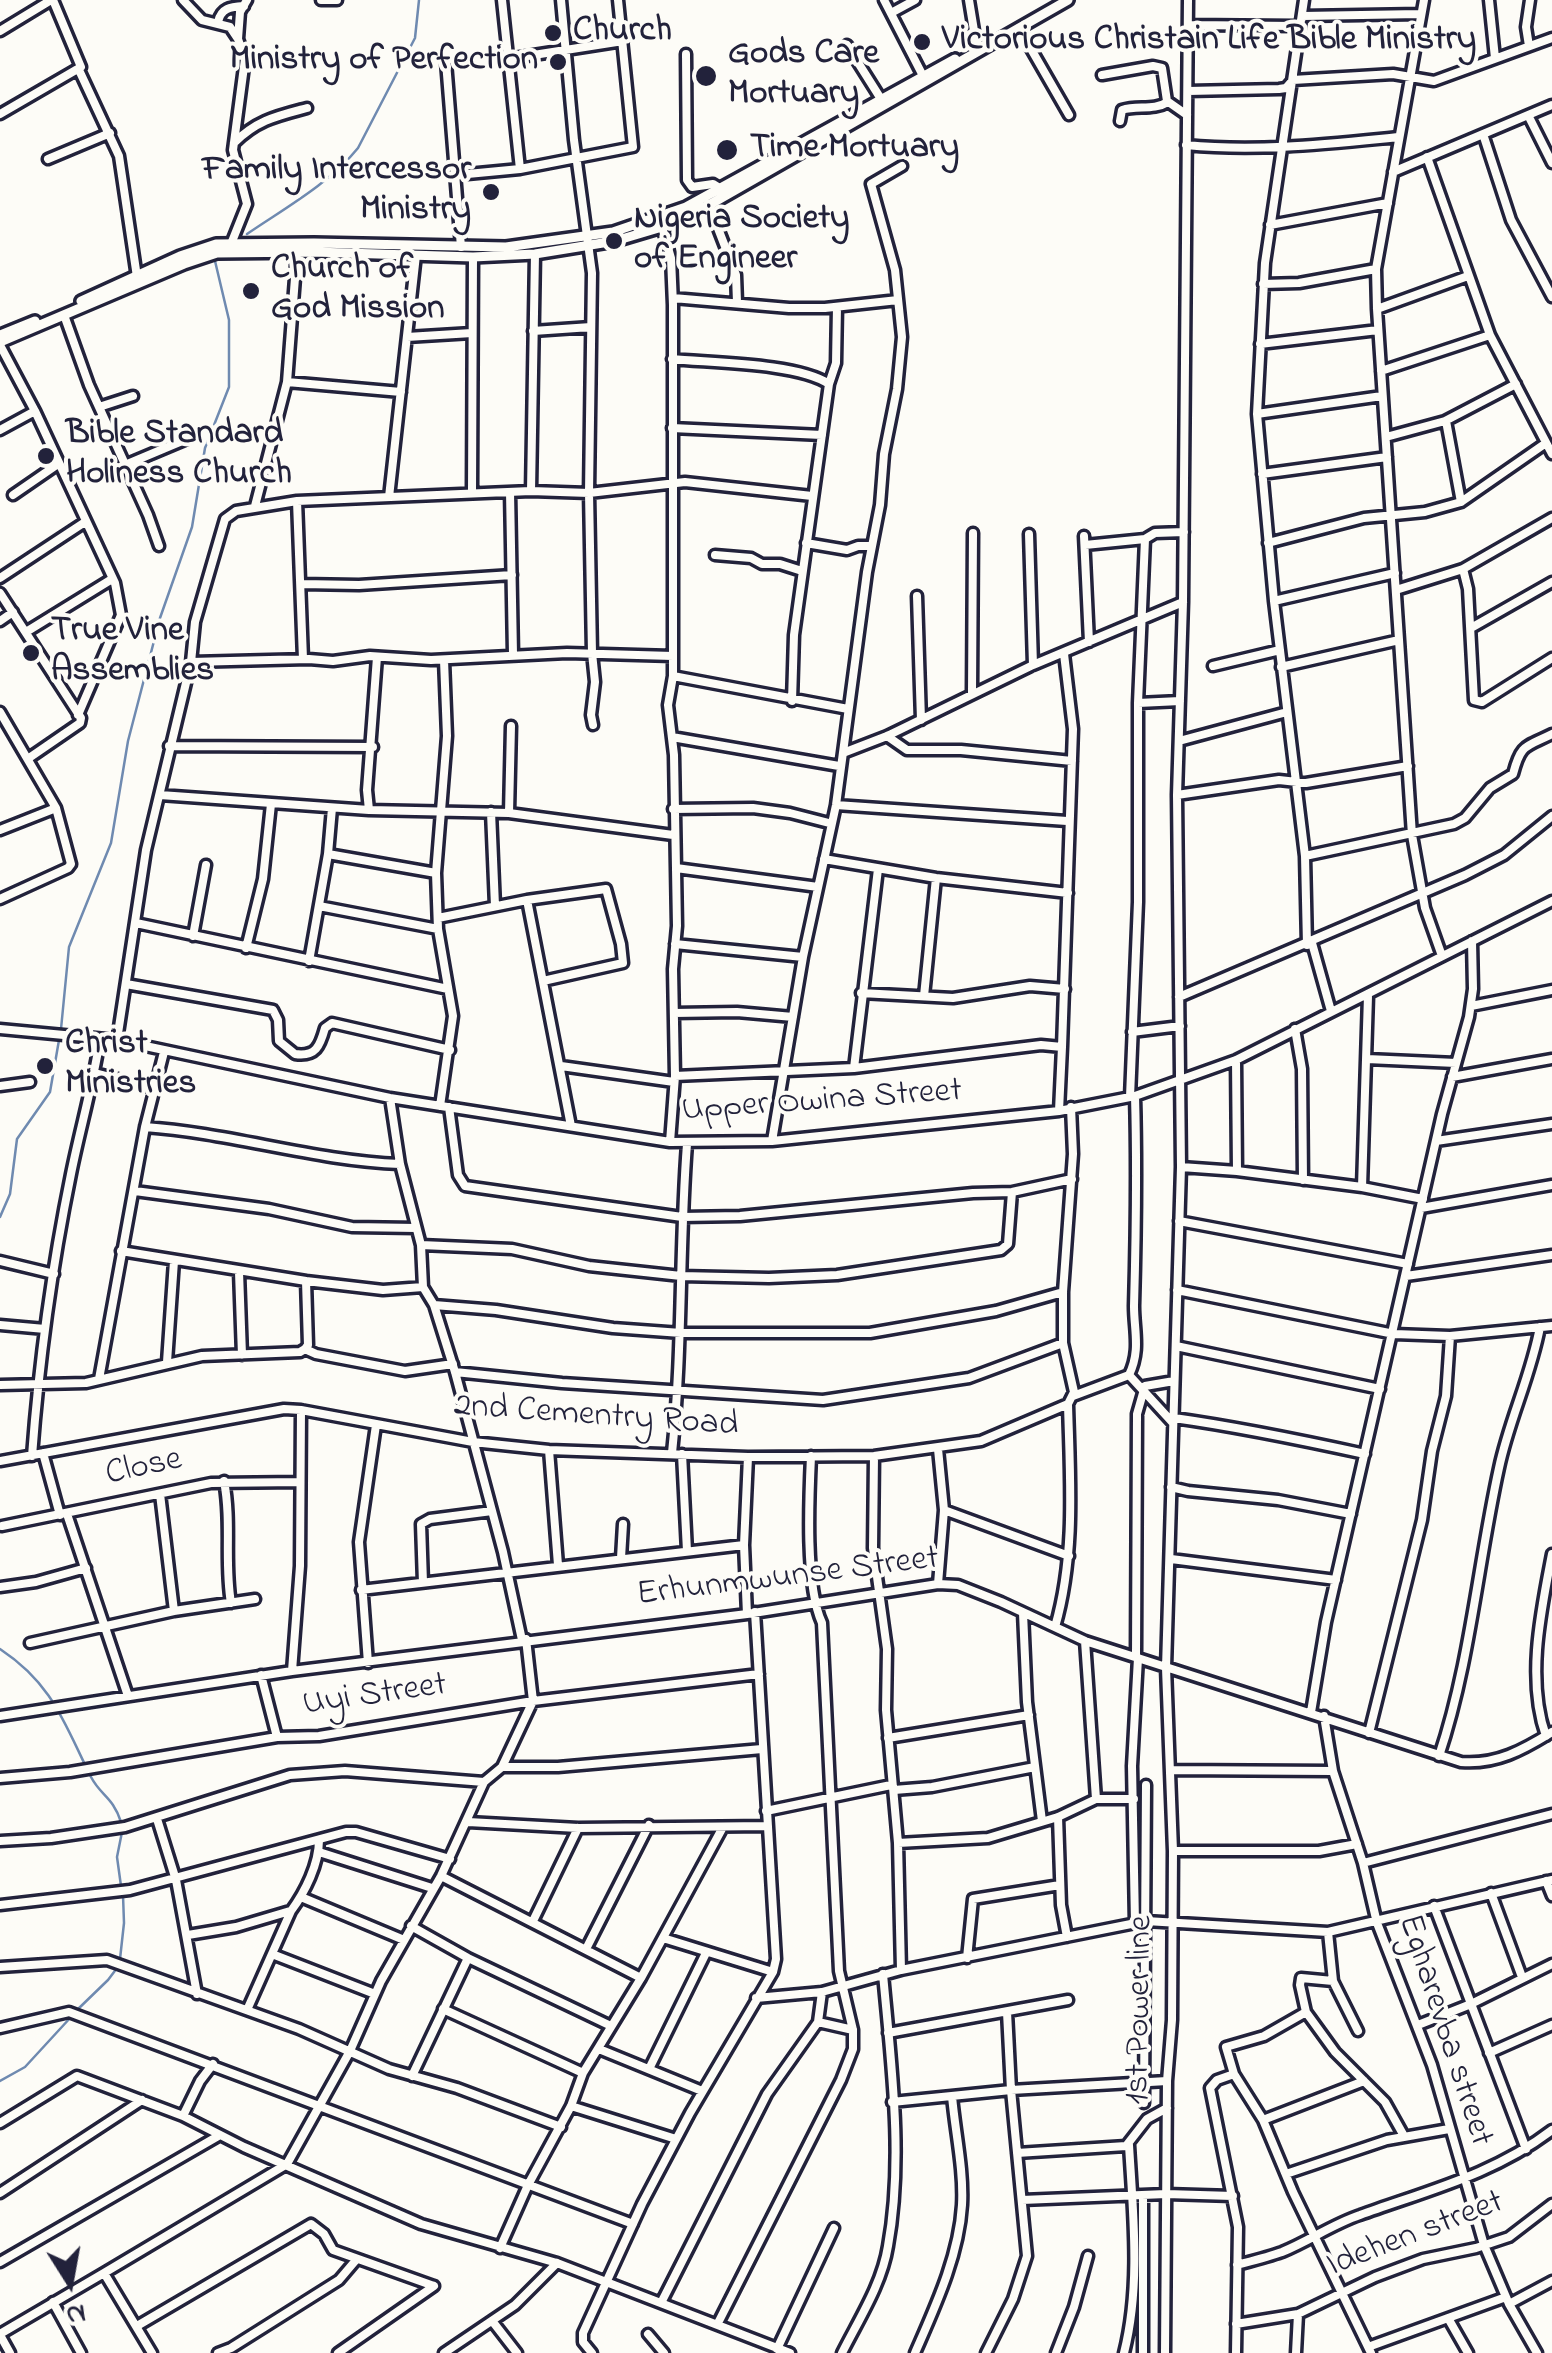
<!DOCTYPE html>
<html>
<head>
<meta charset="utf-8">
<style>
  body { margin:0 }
  #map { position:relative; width:1552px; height:2353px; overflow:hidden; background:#fdfcf7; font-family:"Indie Flower",sans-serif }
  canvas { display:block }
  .north { position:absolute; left:20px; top:2233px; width:100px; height:100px; -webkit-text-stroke:8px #fdfcf7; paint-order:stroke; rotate:169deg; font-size:28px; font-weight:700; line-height:40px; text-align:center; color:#22223b }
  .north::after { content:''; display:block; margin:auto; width:35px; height:45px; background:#22223b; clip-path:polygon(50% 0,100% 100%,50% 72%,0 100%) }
</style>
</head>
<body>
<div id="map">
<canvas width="1552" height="2353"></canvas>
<div class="north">N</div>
</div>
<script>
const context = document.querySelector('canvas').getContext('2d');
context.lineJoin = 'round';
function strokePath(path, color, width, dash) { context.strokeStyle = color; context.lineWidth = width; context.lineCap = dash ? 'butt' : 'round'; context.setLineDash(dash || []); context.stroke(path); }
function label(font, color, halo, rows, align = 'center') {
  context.font = font + ' "Indie Flower",sans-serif'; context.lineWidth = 8; context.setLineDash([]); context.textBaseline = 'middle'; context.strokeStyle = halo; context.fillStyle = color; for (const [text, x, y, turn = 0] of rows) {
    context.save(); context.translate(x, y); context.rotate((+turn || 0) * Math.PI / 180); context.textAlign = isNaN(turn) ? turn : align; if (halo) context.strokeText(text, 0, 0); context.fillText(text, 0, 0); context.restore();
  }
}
strokePath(new Path2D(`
  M247 234C285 208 329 184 358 148L415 38 419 0
  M61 1029 69 947 111 843 128 741 160 618 192 527 205 448 229 387V320L215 261
  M0 1217 10 1194 17 1139 50 1092 59 1040
  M0 1649C53 1684 64 1723 91 1777 101 1796 113 1797 121 1822
  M121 1886 117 1857 122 1832
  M120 1959 124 1923 123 1895
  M77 2010 108 1980 117 1968
  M0 2081 25 2067 71 2017`), '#6f8ab0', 2.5);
const minor = new Path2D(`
  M183 0 202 20 230 27 238 39
  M321 0H337
  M502 0 520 169
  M561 0 574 140 592 273 589 493 592 653 595 682 591 715 593 725
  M884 0 922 74
  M969 0 977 49
  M1304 0 1265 263 1257 414 1274 601 1305 856 1307 945
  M1424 0 1376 269 1377 309 1412 835 1425 908 1442 956
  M1489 0 1495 58
  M891 13 915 0
  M218 22C221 8 230 7 244 6
  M1189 25 1295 26 1299 25 1303 16 1420 14
  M1019 28 1069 115
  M0 31 51 0
  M847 45 881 99
  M1529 46 1526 27 1530 0
  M686 54 687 180 692 187 713 184 721 189
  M508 59 623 41
  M446 62 461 247
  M79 70 119 156 137 277
  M1102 75 1153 66 1162 68 1167 101 1187 115
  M1188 91 1279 89 1286 88 1293 80 1393 74 1434 81 1552 38
  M0 114 81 67 53 0
  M1528 115 1552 163
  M1120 121 1122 110C1138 105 1153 111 1168 102
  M1483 134 1511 220 1552 297
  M234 143C257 120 277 116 307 108
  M1186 145C1258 152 1327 144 1399 137
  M1427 157 1490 335 1552 454
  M48 159 110 133
  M1393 172 1552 105
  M457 175 520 169 633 147 618 0
  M709 205 736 275 737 302
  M1270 225 1388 203
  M662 227 671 258 673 305V656
  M231 244 247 204 233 150 245 59 238 39 240 12 247 0
  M1263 284 1299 283 1376 269
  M673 298 789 308H825L898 300
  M1377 309 1468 276
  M64 315 89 385 148 515 159 546
  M533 331 591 327
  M407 337 472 333
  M1260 344 1378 330
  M0 345 35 411 115 583 121 615 78 715
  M672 359C712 363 797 363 829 384L794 635 792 701
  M1381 371 1490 335
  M287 382 401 392
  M829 384 836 363 837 307
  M99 407 133 396
  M1257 414 1382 396
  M1446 421 1461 502
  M672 428 822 435
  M0 430 35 411
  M1386 437 1445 421 1516 384
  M125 465 194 436
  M1262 474 1387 457
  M531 491 535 254
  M510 492 513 654
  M472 493 473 257
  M13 495 58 464
  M389 497 416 255
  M297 501 303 659
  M255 506 287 382 297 252
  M1029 534 1033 665
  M1084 536 1089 642
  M806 543 847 550 858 546H872
  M1268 543 1364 518 1425 512 1461 502 1546 443
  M1085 545 1145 539
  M715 555 751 558 762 564H780L802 571
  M1463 569 1468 589 1474 700 1482 702 1552 658
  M0 578 85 522
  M301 584 359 585 512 575
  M1396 590 1463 569 1552 518
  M0 593 81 718 80 723 29 758
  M917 596 921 720
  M1274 601 1395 573
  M0 621 13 612
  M1471 628 1552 582
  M26 632 112 579
  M191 662 309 659 333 661 370 656 431 660 567 653 673 656V676L848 709
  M1213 666 1280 650
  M1281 667 1399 640
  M972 693 973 533
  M1138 703 1145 539 1155 533 1184 532
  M0 712 56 808 71 864 68 868 0 899
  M511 726 509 813 673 835
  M887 736 907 750H961L1072 761
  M672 737 839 766
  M1179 741 1287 712
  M169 746 373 747
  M843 753 887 736 1033 665 1183 602
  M160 795 369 810 509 813
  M1177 795 1279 780 1306 783 1408 766
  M836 805 1067 821
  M673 809 753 808 790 813 829 823
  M369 810 367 790 377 657
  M491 812 495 906
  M0 830 56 808
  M328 854 436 873
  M1305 856 1454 824 1465 818 1490 788 1513 774C1521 743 1526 747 1552 734
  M824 859 936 878 1068 893
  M676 868 818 887
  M527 900 571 1126
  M319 906 438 929
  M438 918 527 900 606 889 621 944 623 963 543 981
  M136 923 448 989
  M193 936 206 865
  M1312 943 1331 1011
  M675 944 803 957
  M246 948 263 879 271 804
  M309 961 328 854 332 808
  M126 984 273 1010 278 1020 279 1041 295 1054C316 1057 320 1046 325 1028L332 1023 450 1050
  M861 993 953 998 1030 986 1065 989
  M924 996 936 878
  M1179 997 1465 875 1504 855 1552 816
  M1471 1006 1552 990
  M674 1013 737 1012 793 1017
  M0 1029 117 1040 390 1098 670 1142 772 1141 1059 1111 1135 1096 1236 1060 1552 901
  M1295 1029 1302 1069 1303 1180
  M1132 1032 1180 1026
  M117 1040 146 850 191 662 195 622 225 519 236 511 297 501 531 491 589 493 685 482 812 496
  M1062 1047 1073 729 1064 654
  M1367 1059 1456 1063
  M1236 1060 1237 1171 1362 1187 1423 1199
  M561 1066 674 1082
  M854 1068 878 869
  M95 1073 155 1089
  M675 1076 854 1068 1041 1045 1062 1047 1059 1111
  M1452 1077 1552 1059
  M0 1086 30 1082
  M1130 1097 1138 902V703L1180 701
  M390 1098 400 1164 421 1245 423 1287 434 1305 455 1372 503 1552 522 1640
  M440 1106 453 1016 438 929 436 873 447 736 444 660
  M449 1107 458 1175 465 1186 682 1217 740 1216 973 1193 1012 1192 1072 1179
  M145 1127C231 1133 315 1161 400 1164
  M772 1141 803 957 836 805 867 572 880 505 884 454 897 389 902 337 895 270 871 184 902 166
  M1436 1141 1552 1124
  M670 1142 675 1076 673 969 677 926 674 755 668 705 673 676
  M1181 1167 1237 1171
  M1362 1187 1368 996
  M135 1191 269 1209 352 1227 416 1228
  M1421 1208 1552 1185
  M1179 1221 1408 1264
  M421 1245 512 1249 589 1266 681 1276 769 1278 837 1275 1001 1250 1008 1244 1012 1192
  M121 1251 306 1281
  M0 1261 54 1274
  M239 1272 242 1355
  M1406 1276 1552 1255
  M1177 1290 1394 1334 1450 1336 1552 1326
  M434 1305 496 1310 613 1328 681 1333H870L996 1311 1063 1292
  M0 1325 45 1329
  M1176 1346 1380 1389
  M305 1349 308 1345 306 1281 383 1290 423 1287
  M167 1362 174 1261
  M455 1372 562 1383 823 1400 969 1378 1063 1343
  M1129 1375 1173 1423
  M99 1379 145 1127 164 1052
  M0 1385 86 1383 202 1356 300 1352 305 1349 316 1354 405 1371 453 1364
  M1073 1396 1129 1375C1141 1350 1134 1331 1134 1306 1136 1236 1137 1166 1135 1096
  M1174 1418C1238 1427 1301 1440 1365 1454
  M549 1450 558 1565
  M43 1453 60 1515
  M672 1453C683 1350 679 1247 687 1144
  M682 1454 687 1551
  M32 1456C39 1362 52 1267 71 1174 80 1129 93 1085 100 1039
  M874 1456 873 1548 887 1649 886 1710 898 1843 901 1970
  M0 1461 284 1409 301 1410 473 1442 549 1450 748 1457 874 1456 981 1441 1068 1404
  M224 1481C232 1523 224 1562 231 1603
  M1171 1487 1188 1491 1278 1500 1351 1514
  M160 1494 174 1611
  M944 1510 1069 1556
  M67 1514 128 1696
  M2 1526 211 1483 300 1482
  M621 1558 623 1524
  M1171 1559 1336 1580
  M423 1583 421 1524 430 1519 492 1511
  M938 1584 944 1510 938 1449
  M0 1587 36 1582 86 1568
  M361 1590 744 1545
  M1023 1613 1027 1702 1042 1821
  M747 1614 744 1545 748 1457
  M1055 1627C1076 1554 1070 1480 1068 1404L1074 1392 1063 1343V1292L1073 1154 1071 1107
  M30 1643 174 1611 255 1599
  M1136 1657 1137 1414 1145 1386 1174 1381
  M368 1663 359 1542 376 1425
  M292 1671 300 1566 301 1410
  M261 1675 277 1737
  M1311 1712 1326 1622 1442 1114 1469 1017 1473 989 1472 941
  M0 1716 292 1671 747 1614 938 1584 958 1585 1001 1602 1085 1641 1461 1762C1496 1765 1523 1750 1552 1732
  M1324 1716 1333 1771 1363 1863 1377 1923 1432 2065 1484 2245 1509 2304 1537 2353
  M1369 1733 1422 1520 1432 1451 1446 1396 1450 1336
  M1546 1736C1526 1679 1541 1611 1552 1554
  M888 1738 1029 1715
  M1439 1756C1470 1664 1478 1563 1499 1468 1509 1420 1531 1376 1540 1327
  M502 1767H558L762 1749
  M1170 1770 1333 1771
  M0 1778 70 1772 277 1737 319 1736 533 1701 759 1674
  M894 1790 932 1787 1035 1767
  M1096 1799H1134
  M766 1811 891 1785
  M1058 1817 1061 1905 1067 1937
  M157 1819 176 1880 197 1994
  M468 1822 578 1828 768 1826
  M0 1841 51 1838 125 1827 290 1775 345 1771 484 1782
  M898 1843 988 1838 1058 1817 1096 1799 1085 1641
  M1173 1851H1319L1357 1844
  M319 1852 432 1888
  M1363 1863 1552 1814
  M441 1876 641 1978
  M1546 1881 1552 1896
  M1491 1893 1522 1977
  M301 1897 404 1940
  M0 1905 130 1890 346 1832H356L450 1859
  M1434 1906 1526 2149
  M533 1921 578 1828
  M1135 1923 1132 1766 1138 1658
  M411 1926 468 1958 611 2026
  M1328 1932 1333 1981 1358 2031
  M188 1935 236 1927 290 1911
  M663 1938 773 1972
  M586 1949 649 1825
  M272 1954 375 1994
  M967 1958 973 1899 1060 1885
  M0 1967 107 1960 299 2029 389 2069 457 2088 561 2127
  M756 1998 822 1992 901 1970 1146 1921 1328 1932 1552 1880
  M443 2009 583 2073
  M247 2010 291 1911C305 1892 319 1864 319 1840
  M1306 2012 1300 1985 1301 1978 1333 1981
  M818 2022 853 2030
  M1418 2025 1471 2004 1552 1964
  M0 2028 69 2012 633 2224
  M888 2033 1068 2000
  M599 2049 702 2091
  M1489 2053 1552 2025
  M649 2069 706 1953
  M1234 2074 1217 2080 1210 2088 1238 2227 1236 2353
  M412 2076 468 1958
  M892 2102 1011 2090 1167 2081
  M1144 2103 1146 1785
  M571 2106 676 2139
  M183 2116 200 2081 213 2064
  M1263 2120 1364 2081
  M0 2123 77 2076 183 2116 244 2147 421 2224 557 2263 790 2353
  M1017 2153 1126 2146 1147 2119 1167 2108
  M1286 2174 1387 2140 1449 2129
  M0 2193 142 2100
  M1022 2200 1166 2194 1233 2196
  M500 2248 528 2185 571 2106 583 2073 641 1978 723 1827
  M0 2262 220 2135
  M1237 2265C1252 2261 1268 2257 1282 2252 1309 2241 1333 2224 1360 2215 1426 2191 1495 2174 1552 2130
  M662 2301 767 2094 818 2022 822 1992
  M53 2302 81 2353
  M1509 2304 1552 2281
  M1448 2318 1468 2353
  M493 2322 517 2353
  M718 2323 841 2080 853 2049V2030L839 1971 822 1623C805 1586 809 1499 811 1456
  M1236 2324 1298 2314 1375 2277 1423 2259 1476 2248 1509 2237 1552 2204
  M137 2326 311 2224 324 2234 333 2250 434 2286
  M0 2334 104 2273
  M648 2334 664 2353
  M0 2335 10 2353
  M1368 2347 1506 2297
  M777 2349 834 2228
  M152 2353 104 2273 287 2164 350 2051 381 1981 441 1876 484 1782 502 1767 533 1701 526 1639
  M218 2353 231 2348 339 2280 356 2260
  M338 2353 434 2286
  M444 2353 515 2305 557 2263
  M592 2353 583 2342V2333L642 2204 690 2113 773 1972 776 1959 755 1612
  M842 2353C859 2319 882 2284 888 2246 904 2158 891 2063 883 1974
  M915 2353C935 2307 959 2256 962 2205 964 2170 955 2131 952 2096
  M986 2353 1013 2299 1027 2256 1011 2090 1007 2012
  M1056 2353 1074 2307 1088 2256
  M1124 2353C1141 2286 1133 2213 1129 2145
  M1143 2353V2195
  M1165 2353 1167 2081 1172 2020 1173 1851 1166 1668 1181 1167 1177 795 1183 602 1188 0
  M1296 2353 1298 2314
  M1371 2353 1293 2192 1263 2120 1234 2074 1226 2047 1264 2036 1306 2012 1335 2052 1385 2102 1404 2136`);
const major = new Path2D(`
  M81 301 180 256 216 244 314 243 506 247 613 232 686 207 955 59
  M0 335 35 321
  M0 342 184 264 217 253 314 252 473 257 535 254 615 241 662 227 709 205 1068 0`);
strokePath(minor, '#22223b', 15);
strokePath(major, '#22223b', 16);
strokePath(minor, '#fdfcf7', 8);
strokePath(major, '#fdfcf7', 9);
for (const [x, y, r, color] of [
  [553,33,10,"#22223b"],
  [922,42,10,"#22223b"],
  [558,62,10,"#22223b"],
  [706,76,12,"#22223b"],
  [727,150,12,"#22223b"],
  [491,192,10,"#22223b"],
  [614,241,10,"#22223b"],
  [251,291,10,"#22223b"],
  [46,456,10,"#22223b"],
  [31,653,10,"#22223b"],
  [45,1066,10,"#22223b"]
]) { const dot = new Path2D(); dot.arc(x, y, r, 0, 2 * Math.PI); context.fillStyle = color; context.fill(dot); strokePath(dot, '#fdfcf7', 4); }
label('bold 35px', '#22223b', '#fdfcf7', [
  ["Church",573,33],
  ["Victorious Christain Life Bible Ministry",942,42],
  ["Gods Care",728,56],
  ["Mortuary",728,96],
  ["Ministry of Perfection",538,62,"right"],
  ["Time Mortuary",750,150],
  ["Family Intercessor",471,172,"right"],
  ["Ministry",471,212,"right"],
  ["Nigeria Society",634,221],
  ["of Engineer",634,261],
  ["Church of",271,271],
  ["God Mission",271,311],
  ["Bible Standard",66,436],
  ["Holiness Church",66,476],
  ["True Vine",51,633],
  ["Assemblies",51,673],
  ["Christ",65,1046],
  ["Ministries",65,1086]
], 'left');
label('35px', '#22223b', '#fdfcf7', [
  ["Upper Owina Street",822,1103,-4],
  ["2nd Cementry Road",596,1418,4],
  ["Close",144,1469,-12],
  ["Erhunmwunse Street",788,1579,-7],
  ["Uyi Street",375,1697,-8],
  ["1st Power line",1142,2010,-89],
  ["Egharevba street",1443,2031,72],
  ["Idehen street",1416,2236,-21]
]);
</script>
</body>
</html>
